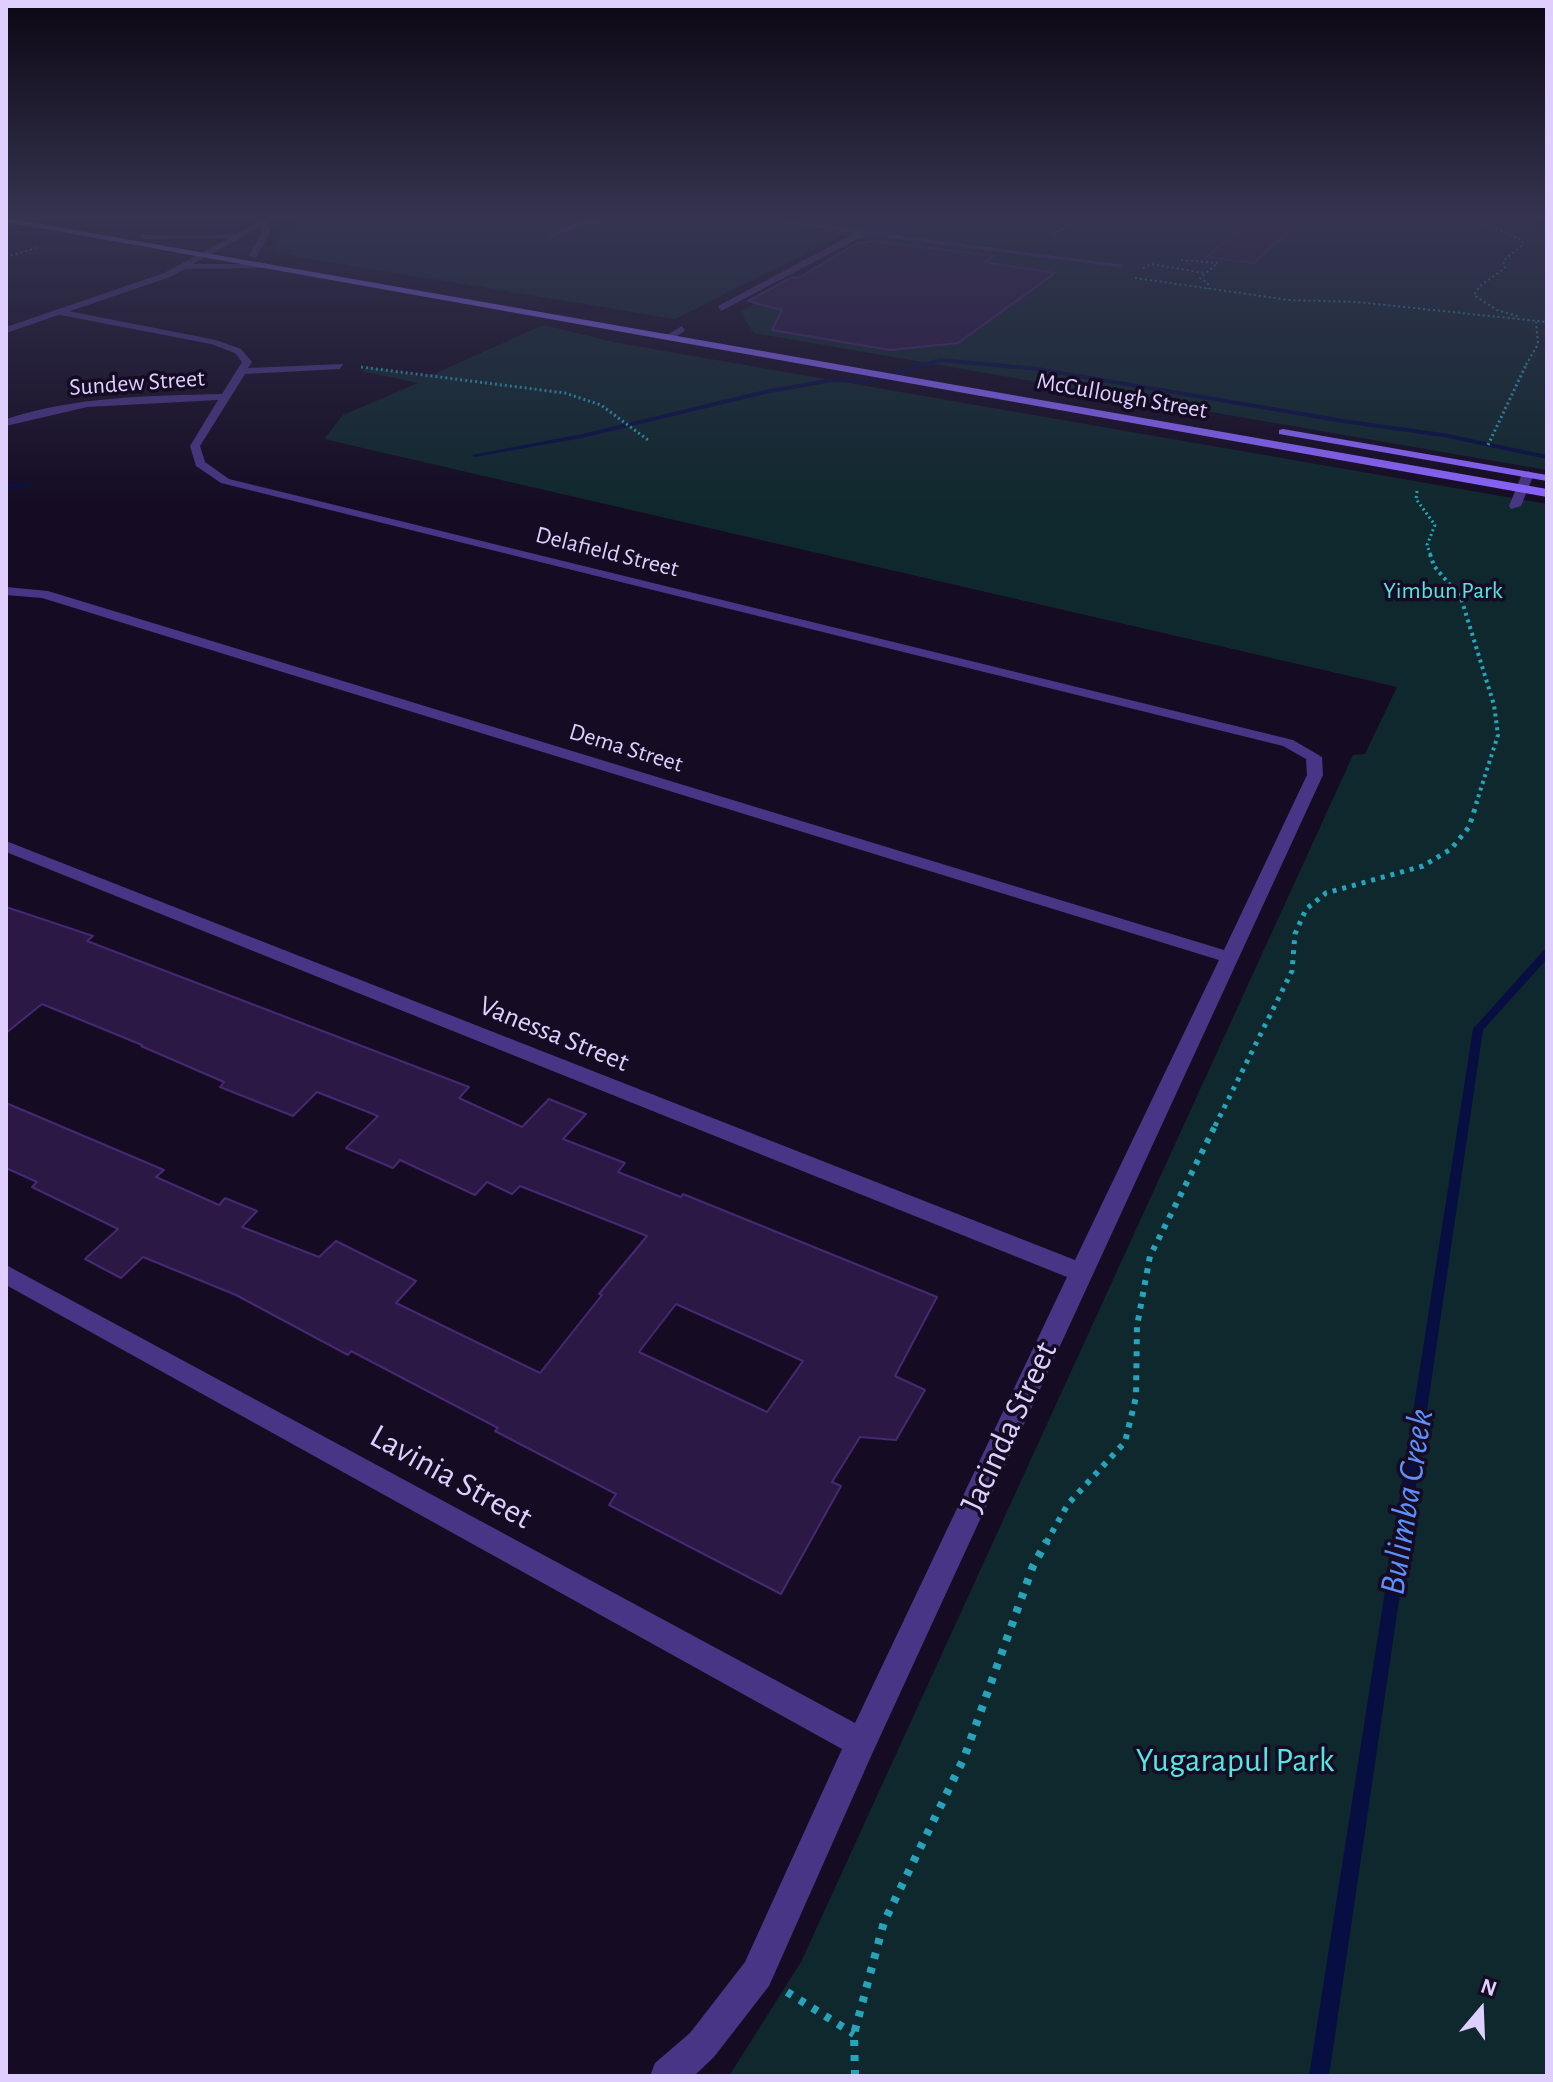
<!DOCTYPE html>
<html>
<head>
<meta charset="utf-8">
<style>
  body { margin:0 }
  #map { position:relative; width:1553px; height:2082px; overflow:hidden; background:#150c23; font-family:"Alegreya Sans",sans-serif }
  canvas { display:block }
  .frame { position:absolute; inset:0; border:8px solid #dfcfff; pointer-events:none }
  .north { position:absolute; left:1441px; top:1970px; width:80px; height:80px; -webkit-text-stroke:6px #150c23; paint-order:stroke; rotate:19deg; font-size:22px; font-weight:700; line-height:32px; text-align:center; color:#dfcfff }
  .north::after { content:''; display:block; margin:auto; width:28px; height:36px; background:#dfcfff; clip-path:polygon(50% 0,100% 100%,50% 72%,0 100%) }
</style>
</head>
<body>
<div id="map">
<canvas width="1553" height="2082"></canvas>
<div class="frame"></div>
<div class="north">N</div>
</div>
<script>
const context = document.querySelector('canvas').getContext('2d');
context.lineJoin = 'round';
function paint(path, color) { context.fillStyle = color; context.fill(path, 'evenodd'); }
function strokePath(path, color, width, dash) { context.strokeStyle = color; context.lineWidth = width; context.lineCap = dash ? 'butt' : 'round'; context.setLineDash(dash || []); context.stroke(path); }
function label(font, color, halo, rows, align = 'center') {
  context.font = font + ' "Alegreya Sans",sans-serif'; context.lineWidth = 7; context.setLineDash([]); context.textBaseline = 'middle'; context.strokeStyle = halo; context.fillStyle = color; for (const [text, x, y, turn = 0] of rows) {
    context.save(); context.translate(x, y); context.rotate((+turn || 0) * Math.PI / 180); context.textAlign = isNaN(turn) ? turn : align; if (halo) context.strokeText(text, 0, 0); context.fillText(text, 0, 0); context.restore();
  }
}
paint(new Path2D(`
  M307 217H1501L1547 228V470L754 333 740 312 756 303 757 297 801 279 855 243 871 241 840 236 675 319 299 257 273 250 281 233Z
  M543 325 618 343 1547 504V2076H729L801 1962 1353 755 1365 754 1397 687 324 439 343 415 418 383 361 371 369 367 420 376 434 374Z`), '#0f282d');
paint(new Path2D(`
  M1499 217H1504L1547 227V229Z
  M940 358 1038 367 1343 419 1443 433 1547 455V459L1443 437 1343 423 1038 371 940 362 870 383 832 382 765 394 582 438 475 457 472 455 582 434 765 390 832 378 870 379Z
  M28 482 31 484 30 485 6 489V485Z
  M1547 950V959L1483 1030 1329 2076H1309L1473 1029 1543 951Z`), '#070f42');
const building = new Path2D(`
  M1253 217H1303L1254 263 1207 257Z
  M873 241 994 256 984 262 1055 273 958 343 890 350 772 330 782 310 748 301 792 277 798 278 857 243Z
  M6 907 93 936 87 941 469 1087 459 1098 522 1127 549 1099 586 1114 563 1139 625 1163 618 1172 681 1197 683 1194 937 1297 895 1376 925 1390 896 1440 860 1437 832 1482 841 1486 781 1594 609 1505 616 1494 495 1431 498 1428 351 1351 348 1355 236 1295 143 1257 121 1278 85 1259 118 1229 32 1187 37 1182 6 1168V1103L164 1170 156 1177 219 1205 225 1198 257 1211 242 1227 319 1257 336 1241 416 1281 396 1303 540 1373 602 1295 599 1294 647 1236 520 1186 512 1194 487 1182 475 1195 400 1160 393 1168 346 1148 378 1116 317 1092 293 1116 220 1087 224 1082 141 1046 142 1045 42 1004 6 1033ZM676 1304 803 1361 767 1412 639 1352Z`);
paint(building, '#2b1845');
strokePath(building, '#472872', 2);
strokePath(new Path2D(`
  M1422 217 1486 225 1522 240 1523 245 1503 261 1505 268 1480 286 1474 295 1497 310 1520 317
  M1053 235 1081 217
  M6 257 36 248
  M1181 260 1218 263 1200 278 1208 283V289
  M1143 268 1151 264 1204 273
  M1135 278 1289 300 1357 302 1547 322
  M1526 365 1538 344 1536 322`), '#27a3ba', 2, [2, 3]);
strokePath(new Path2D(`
  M361 367 565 393 601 405 648 440
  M1488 445 1527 363
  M1417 491 1416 499 1435 525 1427 545 1431 556`), '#27a3ba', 3, [2, 3]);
strokePath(new Path2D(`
  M1430 554 1434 566 1461 598 1494 705 1498 735 1476 804`), '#27a3ba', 4, [3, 4]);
strokePath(new Path2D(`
  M1215 1126 1292 971 1295 934 1306 909 1326 893 1423 866 1451 849 1469 827 1477 802`), '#27a3ba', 5, [4, 6]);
strokePath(new Path2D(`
  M1046 1543 1068 1504 1125 1442 1136 1397 1137 1326 1150 1256 1216 1124`), '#27a3ba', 6, [5, 7]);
strokePath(new Path2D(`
  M787 1992 854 2034
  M855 2076 854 2034 884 1922 964 1758 1033 1566 1047 1541`), '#27a3ba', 8, [6, 9]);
paint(new Path2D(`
  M742 217H759L1124 265 1120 267 865 235 721 311 718 306 855 233Z
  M598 220 601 224 583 225 551 237 547 235 579 221Z
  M682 326 685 331 670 340 662 338Z
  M1528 471 1534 474 1521 506 1511 509 1509 506 1522 474Z`), '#493585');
paint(new Path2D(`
  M58 309 216 340 241 349 252 362 248 368 343 364 340 369 245 374 200 446 205 462 229 479 1293 740 1322 757 1323 775 872 1754 769 1986 714 2057 694 2076H650L655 2063 690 2033 745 1962 842 1749 6 1285V1265L855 1723 1067 1277 6 852V841L1075 1260 1219 960 42 598 6 595V587L48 591 1224 950 1307 775 1306 759 1283 746 221 483 196 466 190 446 218 400 87 407 6 426V419C77 396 148 396 222 394L242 362 235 353 211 344 55 314Z`), '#493585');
paint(new Path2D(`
  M269 217H278L267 224 270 232 256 258 249 256 262 232 260 227 193 264H263L266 268 185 269 170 277 6 333V327L164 273 230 238 143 239 140 235 236 234Z`), '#493585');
paint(new Path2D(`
  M6 218 1547 489V497L6 222Z
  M1283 429 1547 475V481L1279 434V430Z`), '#8b66ff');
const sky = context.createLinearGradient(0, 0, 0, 508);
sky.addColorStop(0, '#0c0713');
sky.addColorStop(0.43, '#353450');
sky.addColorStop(1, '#35345000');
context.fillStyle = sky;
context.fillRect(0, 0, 1553, 508);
label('24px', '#dfcfff', '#150c23', [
  ["Sundew Street",137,383,-4],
  ["McCullough Street",1122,396,10],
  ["Delafield Street",607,552,14],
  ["Dema Street",626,748,17]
]);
label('24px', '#54e6e1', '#150c23', [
  ["Yimbun Park",1443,591]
]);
label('28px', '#dfcfff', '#150c23', [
  ["Vanessa Street",554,1034,22]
]);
label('34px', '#dfcfff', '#150c23', [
  ["Jacinda Street",1009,1427,-65],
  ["Lavinia Street",451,1477,29]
]);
label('34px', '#54e6e1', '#150c23', [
  ["Yugarapul Park",1235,1761]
]);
label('italic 36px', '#5d90ff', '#150c23', [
  ["Bulimba Creek",1407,1502,-81]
]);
</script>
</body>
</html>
